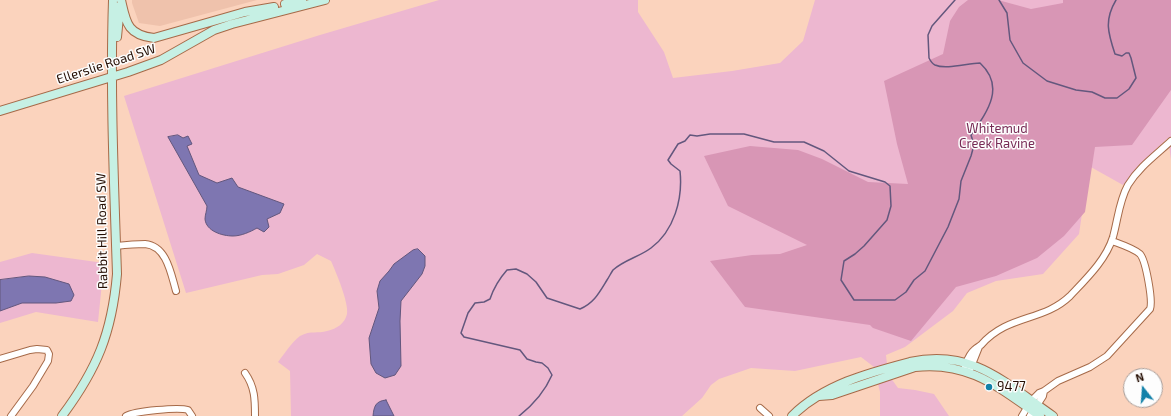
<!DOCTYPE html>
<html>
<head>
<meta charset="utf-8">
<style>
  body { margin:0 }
  #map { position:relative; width:1171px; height:416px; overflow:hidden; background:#fbd3bd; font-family:"Exo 2",sans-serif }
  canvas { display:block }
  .north { position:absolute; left:1123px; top:368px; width:40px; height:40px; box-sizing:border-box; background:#fdfdfd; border:1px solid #a79d99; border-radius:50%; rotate:343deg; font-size:11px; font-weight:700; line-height:16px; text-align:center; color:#250e03 }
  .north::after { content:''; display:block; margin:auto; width:14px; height:18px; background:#1281a9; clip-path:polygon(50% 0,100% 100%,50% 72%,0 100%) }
</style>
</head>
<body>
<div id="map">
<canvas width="1171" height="416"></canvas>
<div class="north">N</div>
</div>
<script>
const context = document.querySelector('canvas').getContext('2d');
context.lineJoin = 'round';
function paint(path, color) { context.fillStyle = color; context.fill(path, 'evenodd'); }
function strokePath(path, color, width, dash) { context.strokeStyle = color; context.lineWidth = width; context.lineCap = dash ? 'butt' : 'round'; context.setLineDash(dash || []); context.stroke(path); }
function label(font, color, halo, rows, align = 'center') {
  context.font = font + ' "Exo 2",sans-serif'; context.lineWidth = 3; context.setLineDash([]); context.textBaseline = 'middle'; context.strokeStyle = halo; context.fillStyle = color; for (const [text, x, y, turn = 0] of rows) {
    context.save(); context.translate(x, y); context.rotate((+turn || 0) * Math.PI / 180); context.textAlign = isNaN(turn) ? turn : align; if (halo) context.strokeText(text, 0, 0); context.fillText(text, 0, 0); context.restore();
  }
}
paint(new Path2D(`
  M132 0H257L160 26 139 23 132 3Z`), '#efc2ac');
paint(new Path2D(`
  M439 0H638V12L664 52 673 78 732 71 780 63 803 41 815 0H1171V160L1168 138 1139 165 1123 185 1089 166 1079 234 1043 274 996 281 967 293 953 311 905 347 886 355 888 374 898 388 915 390 934 394 949 416H880V392L874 367 861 357 795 371 751 368 719 379 711 385 702 398 682 416H291L290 371 278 362C285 353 291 343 300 336 311 330 318 334 327 331 337 329 345 323 347 314 349 303 336 272 331 261L317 254 304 265 278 274 262 275 186 293 124 96 320 35Z
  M32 253 104 263 98 322 36 312 0 323V262Z`), '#edb7d0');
paint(new Path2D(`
  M968 0H998L1031 9 1063 3V0H1171V90L1132 145 1095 147 1085 212 1064 236 1037 258 996 276 956 287 911 341 873 328 870 325 745 307 710 261 752 255 780 254 807 245 728 206 704 156 750 146 798 150 822 159 868 182 908 184 897 144 884 81 943 54 950 21 959 7Z`), '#d896b5');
const water = new Path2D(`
  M178 135 183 138 188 136 192 144 187 146 199 175 217 183 232 178 238 187 284 204 280 213 267 219 269 227 264 232 257 228C250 232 241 236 233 236 222 236 206 231 205 219 205 215 207 210 207 206L168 137Z
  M418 249 425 256V266L422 274 401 301 400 321 401 366 395 375 385 378 376 373 371 364 369 338 379 308 377 291 380 281 389 271 394 264 413 250Z
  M29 276 45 277 69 284 74 295 71 301 56 303H22L0 311V280Z
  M386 400 394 416H373C374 407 375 401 386 400Z`);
paint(water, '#7e76b1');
strokePath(water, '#63577d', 1);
strokePath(new Path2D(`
  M999 0 1007 13 1010 40 1023 63 1047 81 1076 90 1092 92 1105 98H1117L1129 89 1136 78 1131 58 1129 53H1126L1122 56 1115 54C1108 33 1104 20 1116 0
  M519 416C533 405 545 391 552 375L548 368 542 363 536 362 527 359 520 350 464 337 461 333 468 313 475 303 484 302 490 299C494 287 499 279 507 270L516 269 527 274 536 282 547 298 580 309C594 303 599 293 607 280 609 277 611 273 613 270 624 260 639 257 651 248 674 231 683 199 680 171L671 164 668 160 678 144 685 141 690 135 697 136 710 134H744L774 142H804L824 151 849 171 885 182 890 186 891 206 887 220 864 246 855 254 844 261 841 280 854 300H895L906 292 914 280 925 271 948 227 959 199 961 181 971 156 974 145 971 135C987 112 1006 87 980 63 968 63 946 70 935 65 933 64 930 60 929 58L928 35 932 26 955 0`), '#63577d', 1.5);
const street = new Path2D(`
  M116 246C125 245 135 244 145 244 167 246 171 274 176 291
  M0 359 30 350 37 349 47 350 49 354 48 361 33 386 11 416
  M965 366C967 361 969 354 974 350 976 348 978 347 981 345 1008 314 1043 322 1070 296 1086 279 1106 260 1113 237 1118 219 1119 201 1128 185 1139 167 1156 155 1171 141
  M969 372 979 347
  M245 373C255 387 255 400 255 416
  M760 408 769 416
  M126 416C135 411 179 407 188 410L192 416
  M1022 416 1031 401 1039 393 1044 391 1058 381 1090 367 1107 356 1150 309C1153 301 1146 261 1140 254 1133 248 1120 244 1112 241
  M1030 416 1043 396 1044 391`);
const secondary = new Path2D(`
  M121 0C126 22 127 35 154 38L245 12 274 7
  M285 4 302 0
  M117 37 120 6
  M0 111 128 72 161 60 214 30 232 24 325 0
  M819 396 832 395 915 367C969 361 998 387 1040 416
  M62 416C97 369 112 333 117 274 114 183 110 91 113 0
  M792 416C823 385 868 373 910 362 972 348 1005 383 1053 416`);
strokePath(street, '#a66a49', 8);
strokePath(secondary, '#a66a49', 10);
strokePath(street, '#fff', 6);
strokePath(secondary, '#c6f0e4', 8);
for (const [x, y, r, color] of [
  [989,387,4,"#1281a9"]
]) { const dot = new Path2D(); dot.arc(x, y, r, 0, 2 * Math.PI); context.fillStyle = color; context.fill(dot); strokePath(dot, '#fdfdfd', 1.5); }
label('13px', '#250e03', '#fdfdfd', [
  ["Ellerslie Road SW",106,64,-18],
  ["Rabbit Hill Road SW",102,231,-91]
]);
label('13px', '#772a55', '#fdfdfd', [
  ["Whitemud",997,129],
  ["Creek Ravine",997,144]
]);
label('13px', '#250e03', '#fdfdfd', [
  ["9477",997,387]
], 'left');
</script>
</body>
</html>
